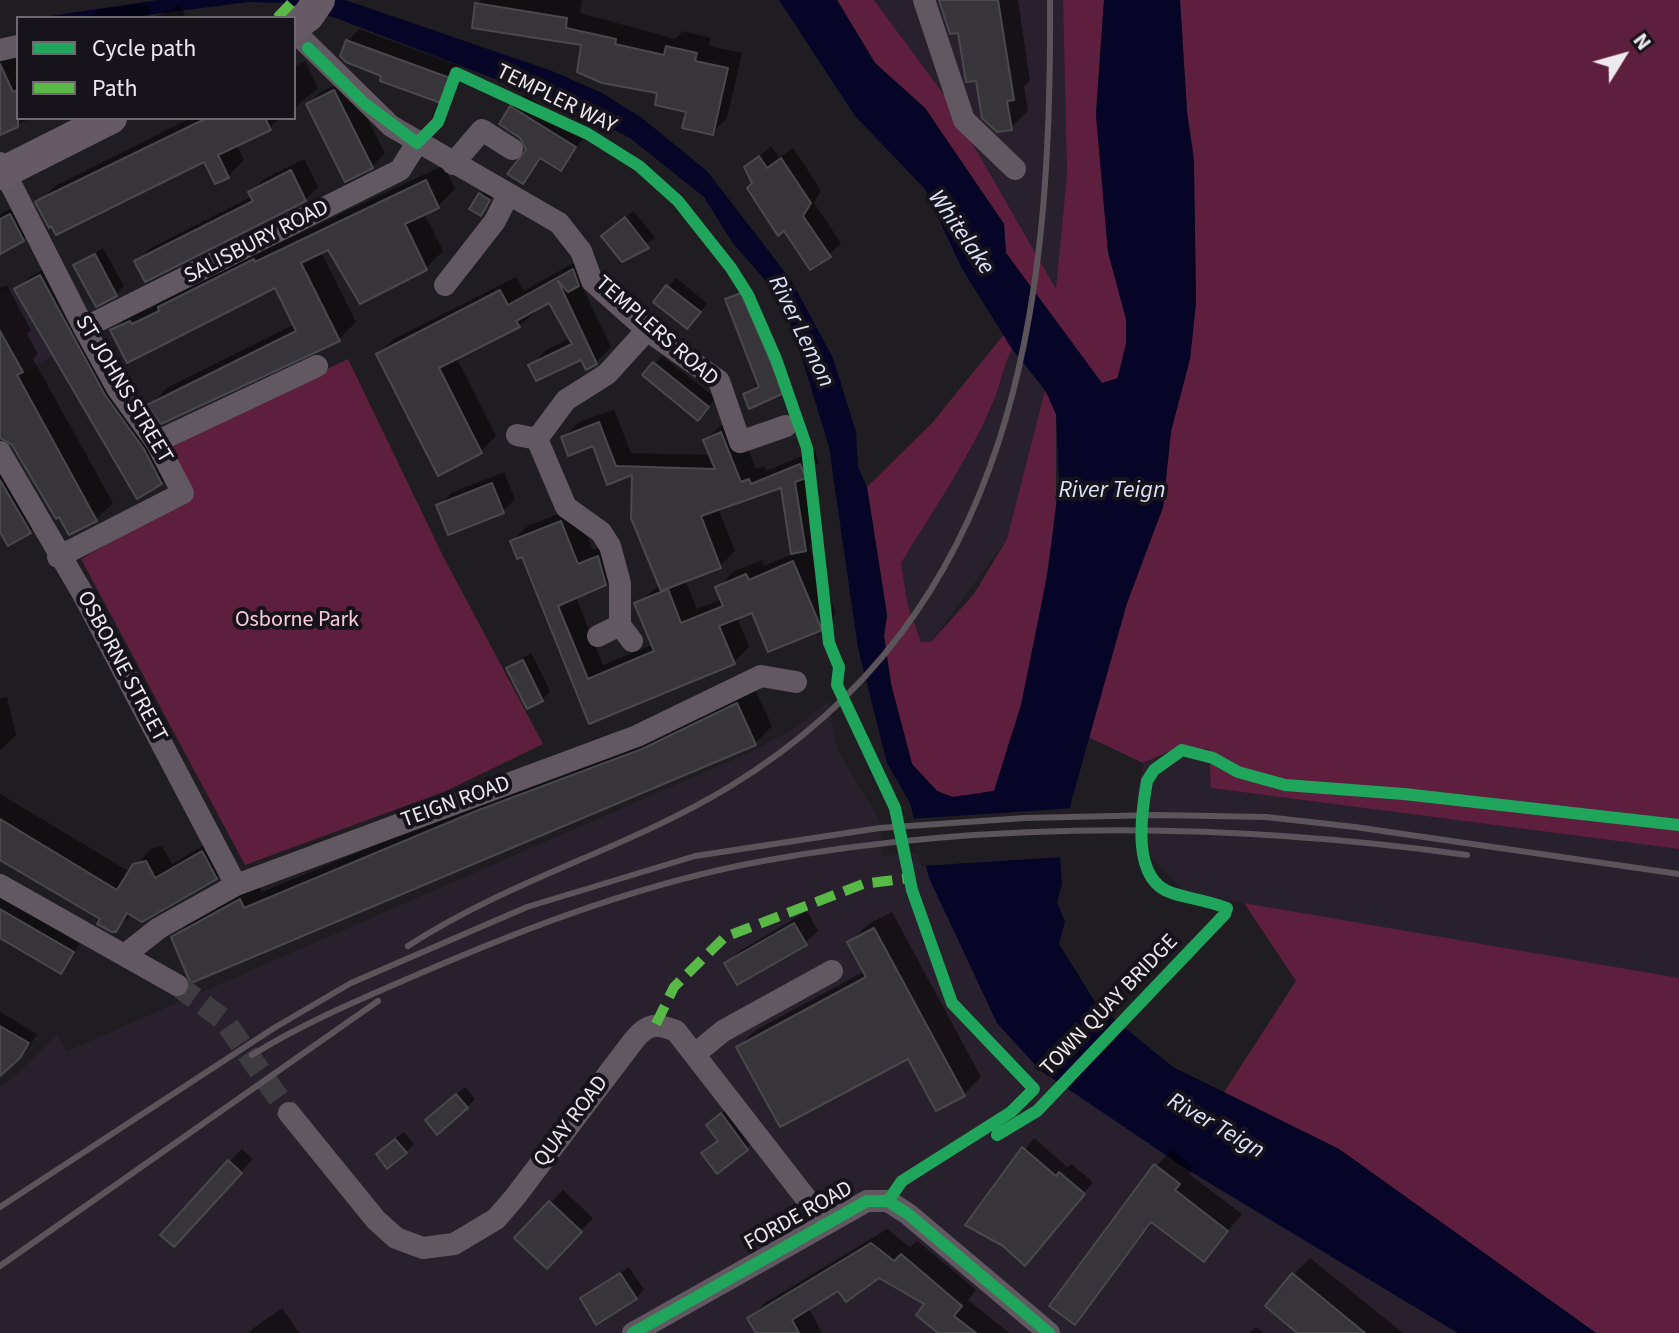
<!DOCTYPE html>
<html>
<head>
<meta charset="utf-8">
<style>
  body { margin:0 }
  #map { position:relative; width:1679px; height:1333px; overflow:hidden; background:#201d22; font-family:"Source Sans 3",sans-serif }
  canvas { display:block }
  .legend { position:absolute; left:16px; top:16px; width:280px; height:104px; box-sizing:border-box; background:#17131a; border:2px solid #6d696f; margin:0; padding:10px 14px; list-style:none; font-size:24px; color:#ede9ee }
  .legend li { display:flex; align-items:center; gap:16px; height:40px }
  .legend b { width:40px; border:2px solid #6d696f }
  .north { position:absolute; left:1583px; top:16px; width:80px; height:80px; -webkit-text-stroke:6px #17131a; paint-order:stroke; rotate:53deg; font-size:22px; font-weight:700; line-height:32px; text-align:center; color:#ede9ee }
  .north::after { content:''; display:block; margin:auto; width:28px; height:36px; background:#ede9ee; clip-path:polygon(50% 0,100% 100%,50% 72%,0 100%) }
</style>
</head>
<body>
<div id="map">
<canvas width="1679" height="1333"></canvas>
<ul class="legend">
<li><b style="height:10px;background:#20a55d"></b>Cycle path</li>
<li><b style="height:10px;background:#58b947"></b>Path</li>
</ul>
<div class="north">N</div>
</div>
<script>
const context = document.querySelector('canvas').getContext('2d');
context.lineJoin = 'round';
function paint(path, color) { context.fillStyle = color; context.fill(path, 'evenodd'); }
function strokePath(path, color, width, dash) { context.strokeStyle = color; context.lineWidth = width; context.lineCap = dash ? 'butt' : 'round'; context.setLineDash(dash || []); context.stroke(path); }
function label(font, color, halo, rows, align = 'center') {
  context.font = font + ' "Source Sans 3",sans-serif'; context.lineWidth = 8; context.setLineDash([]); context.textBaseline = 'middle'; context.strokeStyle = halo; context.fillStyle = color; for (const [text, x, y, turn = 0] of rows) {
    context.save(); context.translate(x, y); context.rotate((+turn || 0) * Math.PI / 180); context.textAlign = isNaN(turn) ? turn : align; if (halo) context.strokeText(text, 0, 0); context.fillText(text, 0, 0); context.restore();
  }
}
paint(new Path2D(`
  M874 0H1063L1067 174 1057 290 947 99Z
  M39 274 81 340 0 385V294Z
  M1012 349 1045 390 1007 539 931 642H921L908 606 901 562 968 455 993 404 1001 372Z
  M828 701 837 749 880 821 882 856 920 853 997 1023 1040 1070 1188 1170 1458 1333H0V1087L20 1072 57 1034 67 1051 753 751 798 726Z
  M1194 746 1209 749 1211 788 1679 849V978L1271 909 1184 891 1152 858 1136 800 1143 763 1177 748Z`), '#28202c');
paint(new Path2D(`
  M837 0H874L947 99 1056 289 1067 174 1063 0H1104L1096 109 1108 252 1126 319V344L1117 379 1101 383 1006 253 1004 224 925 108 875 63Z
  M1180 0H1679V849L1211 788 1209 749 1177 748 1143 763 1088 737 1127 603 1163 507 1171 431 1190 359 1196 302 1193 150 1187 112Z
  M1005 333 1012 349C1002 368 1000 388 991 407 967 462 932 512 901 563L908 606 921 642H931L974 594 1007 539 1045 390 1056 414V514L1041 610 1021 705 994 791 952 797 937 791 912 764 891 684 884 636 887 614 867 487 932 423Z
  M348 359 444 558 543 744 446 791 245 865 81 559 191 496 170 445Z
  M1244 903 1679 978V1333H1596L1339 1149 1224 1092 1296 981Z`), '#5d1f3d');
paint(new Path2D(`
  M158 0H344L357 4 552 71 602 93 642 118 707 171 791 280 833 358 856 432 858 467 867 487 887 615 884 636 891 684 912 764 937 791 953 797 994 791 1021 705 1048 571 1059 481 1056 414 1045 390 1012 349 961 267 925 189 855 116 779 0H837L875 63 925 108 1004 224 1006 253 1102 383 1118 378 1126 344V319L1108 252 1096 116 1104 0H1180L1187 112 1194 162 1196 302 1190 359 1171 431 1163 507 1127 603 1072 799 1060 856 1062 884 1057 902 1065 922 1059 944 1097 1005 1173 1067 1339 1149 1596 1333H1458L1188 1170 1040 1070 997 1023 929 878 910 803 887 763 858 648 829 447 799 348 779 296 732 242 704 197 630 138 571 108 336 18 283 3 248 2 124 18H37Z`), '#060427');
paint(new Path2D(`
  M1074 808 1064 857 921 866 909 819Z`), '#201d22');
paint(new Path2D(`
  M482 0H582L580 13 675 39 683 31 711 38 709 46 742 53 727 118 712 133 688 110 583 43 477 4Z
  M943 0H1018L1030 81 1024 86 1028 111 1011 128 978 78Z
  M149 4 150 18H90L99 9Z
  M180 5 186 18H153Z
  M359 29 460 66 452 89 440 101 384 75 348 41Z
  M0 47 18 50V118H31L4 131 0 123Z
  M305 61 318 88 294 108V67Z
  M347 79 385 153 372 166 346 179 308 104 321 92Z
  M525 95 587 134 560 168 543 157 523 182 528 151 512 107Z
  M191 118H280L269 128 236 144 244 160 228 176 205 160 39 202 55 186Z
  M771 146 779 158 793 148 821 190 814 203 841 243 829 255 785 228 746 168Z
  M304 159 318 187 305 200 137 261 149 249 253 196 251 192 264 179Z
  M444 165 455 189 438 206 424 213 443 251 426 268 329 247 321 252 356 322 339 339 150 405 167 388 295 324 276 286 113 331 130 314 147 305 149 309 177 290 271 243 273 246Z
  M484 191 492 196 484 210 480 194Z
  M23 203 36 227 23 239 0 252V214Z
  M634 211 655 238 622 260 612 228Z
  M103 248 124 286 116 294 76 266Z
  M588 255 593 269 580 282 611 347 596 362 587 368 582 358 531 366 546 350 571 338 549 300 519 326 456 357 496 436 481 451 378 354 394 339 516 277 524 291Z
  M53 264 174 470 161 483 17 289 30 277Z
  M676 278 707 303 695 318 655 301Z
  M7 285 31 330 27 334 38 354 33 359 113 503 96 519 70 533 0 407V288Z
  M749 286 791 384 783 392 745 395 760 383 727 299Z
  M662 356 716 398 706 410 654 364Z
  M614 409 631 453 711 455 705 440 720 426 736 419 756 469 764 466 766 471 815 451 819 462 810 471 820 535 809 546 836 613 821 629 753 610 737 617 749 647 734 662 590 721 523 554 512 541 528 526 576 507 593 550 613 542 620 570 605 586 576 597 603 665 654 644 637 604 660 585 635 472 608 482 594 444 563 438 578 423ZM782 485 793 554 764 566 762 560 733 572 718 587 722 599 697 609 685 580 720 566 735 551 718 508Z
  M0 457 42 519 30 531 0 527Z
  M504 472 515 499 502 512 439 506 451 493Z
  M531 653 550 691 542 700 509 668Z
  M754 688 772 726 755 743 174 938 191 920 257 883 262 892Z
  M7 697 16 735 0 750V699Z
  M0 794 130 872 151 849 162 846 172 864 218 837 232 862 216 878 132 913 116 930 0 857Z
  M0 896 80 944 61 972 0 936Z
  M807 911 818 931 805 943 727 963 740 951Z
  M892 912 981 1077 964 1094 909 1056 738 1047 756 1030 865 971 850 942 867 925Z
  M0 1012 37 1034 29 1047 0 1074Z
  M465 1087 475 1099 467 1107 436 1112Z
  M725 1111 750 1145 717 1171 720 1140 712 1121Z
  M404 1132 414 1144 406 1152 386 1146Z
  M1034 1138 1067 1167 1071 1164 1093 1182 1035 1253 1004 1244 968 1225Z
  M242 1149 253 1159 187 1232 229 1162Z
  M1172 1150 1194 1167 1189 1174 1242 1214 1204 1259 1154 1221 1075 1322 1156 1166Z
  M563 1190 593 1218 547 1266 517 1237Z
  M887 1229 910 1247 917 1241 936 1256 976 1290 968 1300 1009 1333H942L927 1304 879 1276 839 1288 808 1307 822 1333H758L750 1318 765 1303Z
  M1310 1258 1403 1333H1301L1293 1275Z
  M629 1267 644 1290 636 1298 582 1299Z
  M282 1308 299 1333H248L255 1327Z
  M1256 1327 1263 1333H1250Z`), '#0007');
const building = new Path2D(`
  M939 0H998L1014 100 1007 101 1012 130 997 132 982 118 976 81 966 82 958 33 950 34Z
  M475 3 567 18 566 28 616 39 615 44 664 55 666 46 697 53 695 61 728 68 713 135 682 128 686 112 655 105 657 93 602 83 577 72 581 45 472 28Z
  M346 40 450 78 441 103 380 81 381 76 346 62 340 56Z
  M0 64 13 92 18 90V127L0 135Z
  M334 90 373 168 345 182 306 104Z
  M510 106 576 147 561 171 540 158 523 184 507 174 526 150 520 138 499 124Z
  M207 118H265L271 130 218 155 229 178 215 184 204 162 56 235 51 226 49 228 35 202 38 200Z
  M759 156 767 168 781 158 811 203 803 216 831 257 810 270 784 231 778 236 747 188 752 183 744 167Z
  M291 170 306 201 145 282 134 261 253 201 248 192Z
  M426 180 439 208 405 224 427 270 360 304 328 250 301 263 340 341 161 424 147 405 296 331 275 288 127 363 110 330 130 321 132 324 159 311 158 307 254 259 255 262Z
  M479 193 490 200 481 216 469 209Z
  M10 214 24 241 0 254V219Z
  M625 217 649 248 622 262 601 236Z
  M95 254 117 296 96 307 73 265Z
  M573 269 579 286 568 292 558 281 597 364 586 370 581 360 536 381 528 365 572 344 549 303 516 321 520 327 439 368 482 453 438 476 376 354 500 290 508 305Z
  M40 275 105 395 144 449 162 484 137 499 14 289Z
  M666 285 701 312 687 329 653 302Z
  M741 293 784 393 749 409 743 394 759 387 725 299Z
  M0 331 23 372 17 375 97 521 69 535 59 517 56 519 12 445 0 438Z
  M653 362 709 407 698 421 642 375Z
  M599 422 616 466 715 469 703 440 721 432 741 482 749 479 751 484 800 464 806 478 795 482 806 551 791 554 781 488 701 516 721 568 661 591 631 518 632 475 607 485 593 446 568 456 561 437Z
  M0 480 31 533 8 546 0 532Z
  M492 483 504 513 448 535 436 505Z
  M561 521 578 564 598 556 606 585 558 606 588 679 654 651 634 603 668 589 681 623 723 606 715 587 746 574 749 580 793 561 822 630 768 652 752 613 719 626 735 664 589 724 522 557 517 559 510 541Z
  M523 660 543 701 527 709 506 668Z
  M737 703 756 745 191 983 187 975 171 937 240 899 244 908 476 811 642 749Z
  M0 819 117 890 133 864 146 861 155 878 202 851 217 879 142 922 127 913 116 932H112L97 924 100 919 0 860Z
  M0 909 74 952 61 974 0 938Z
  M794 923 807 945 737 985 724 963Z
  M874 928 965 1096 936 1111 908 1059 780 1127 736 1047 866 977 847 942Z
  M0 1026 29 1043 20 1058 0 1076Z
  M456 1094 468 1108 437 1135 425 1120Z
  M721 1113 748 1150 717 1174 701 1153 718 1141 706 1125Z
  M395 1139 407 1153 387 1169 376 1154Z
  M1022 1147 1056 1176 1059 1172 1085 1194 1025 1266 1003 1246 965 1225Z
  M228 1160 242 1173 174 1247 160 1235Z
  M1154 1164 1180 1184 1175 1190 1228 1231 1204 1262 1151 1222 1075 1325 1049 1306Z
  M549 1201 582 1232 547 1269 514 1238Z
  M871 1243 894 1261 901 1254 921 1271 962 1306 954 1316 976 1333H938L916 1315 924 1304 879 1278 846 1302 838 1291 792 1320 799 1333H756L747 1318Z
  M620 1273 637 1299 596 1325 580 1298Z
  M1292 1273 1365 1333H1297L1265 1306Z`);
paint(building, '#373539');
strokePath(building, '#49484c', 2);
strokePath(new Path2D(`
  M177 985 224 1020 289 1113`), '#3f3c41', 22, [22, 11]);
strokePath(new Path2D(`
  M924 0 964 120 1015 169
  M294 31 391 126 559 223 581 251 592 281 647 330 719 381 740 442 786 426
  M0 50 18 46
  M0 163 84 328 117 388 156 442 183 493 58 557
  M453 164 482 130 512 149
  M445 285 495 221 508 195
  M84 328 400 170 417 143
  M517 435 537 439
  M156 442 317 366
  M0 452 83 594 236 885
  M620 625V583L610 546 601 532 566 507 537 439 566 400 607 374 647 330
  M598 636 620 625 632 641
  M0 885 177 985
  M126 954 159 928 236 885 637 736 761 676 796 682
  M695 1054 723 1031 832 971
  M289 1113 376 1220 396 1238 423 1248 454 1244 496 1219 515 1197 634 1040C648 1023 656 1023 676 1031L826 1224
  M633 1333 867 1201H888L908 1214 1049 1333`), '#625861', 22);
strokePath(new Path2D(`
  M294 26 308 16 319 0
  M0 174 111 118`), '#665a64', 32);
strokePath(new Path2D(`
  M408 946C509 880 627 849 729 787 1017 612 1052 307 1050 0
  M252 1055C307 1021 368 996 428 970 535 924 648 882 763 861 996 819 1233 823 1467 855
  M0 1207 274 1028 351 983 527 907 695 856 880 828 1025 818 1157 815 1266 817 1355 827 1679 874
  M0 1266 378 1001`), '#5b545a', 6);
strokePath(new Path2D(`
  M277 18 294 0
  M656 1024 674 987 725 937 863 884 909 878`), '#58b947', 10, [20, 10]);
strokePath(new Path2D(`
  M308 48 364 103 417 143 438 122 456 73 588 134 639 166 678 201 731 268 748 295 776 359 807 448 829 643 839 667 837 685 895 808 912 890 952 1003 1034 1089 1011 1112 902 1181 888 1201
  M997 1135 1037 1111 1225 914 1227 908C1209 901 1191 899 1172 893 1131 880 1141 815 1147 781L1154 770 1182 750 1213 758 1238 772 1285 785 1404 794 1679 825
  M633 1333 867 1201H888L908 1214 1049 1333`), '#20a55d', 12);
label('22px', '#ede9ee', '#17131a', [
  ["TEMPLER WAY",556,100,26],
  ["SALISBURY ROAD",257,243,-27],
  ["TEMPLERS ROAD",656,332,41],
  ["ST JOHNS STREET",123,390,59],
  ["OSBORNE STREET",121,667,62],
  ["TEIGN ROAD",456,803,-20],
  ["TOWN QUAY BRIDGE",1110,1006,-46],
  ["QUAY ROAD",572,1122,-53],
  ["FORDE ROAD",799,1217,-29]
]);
label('22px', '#fcc9dc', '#17131a', [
  ["Osborne Park",297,621]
]);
label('italic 24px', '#dde3fa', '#17131a', [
  ["Whitelake",960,233,55],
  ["River Lemon",800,332,64],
  ["River Teign",1112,492],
  ["River Teign",1215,1127,30]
]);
</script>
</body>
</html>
